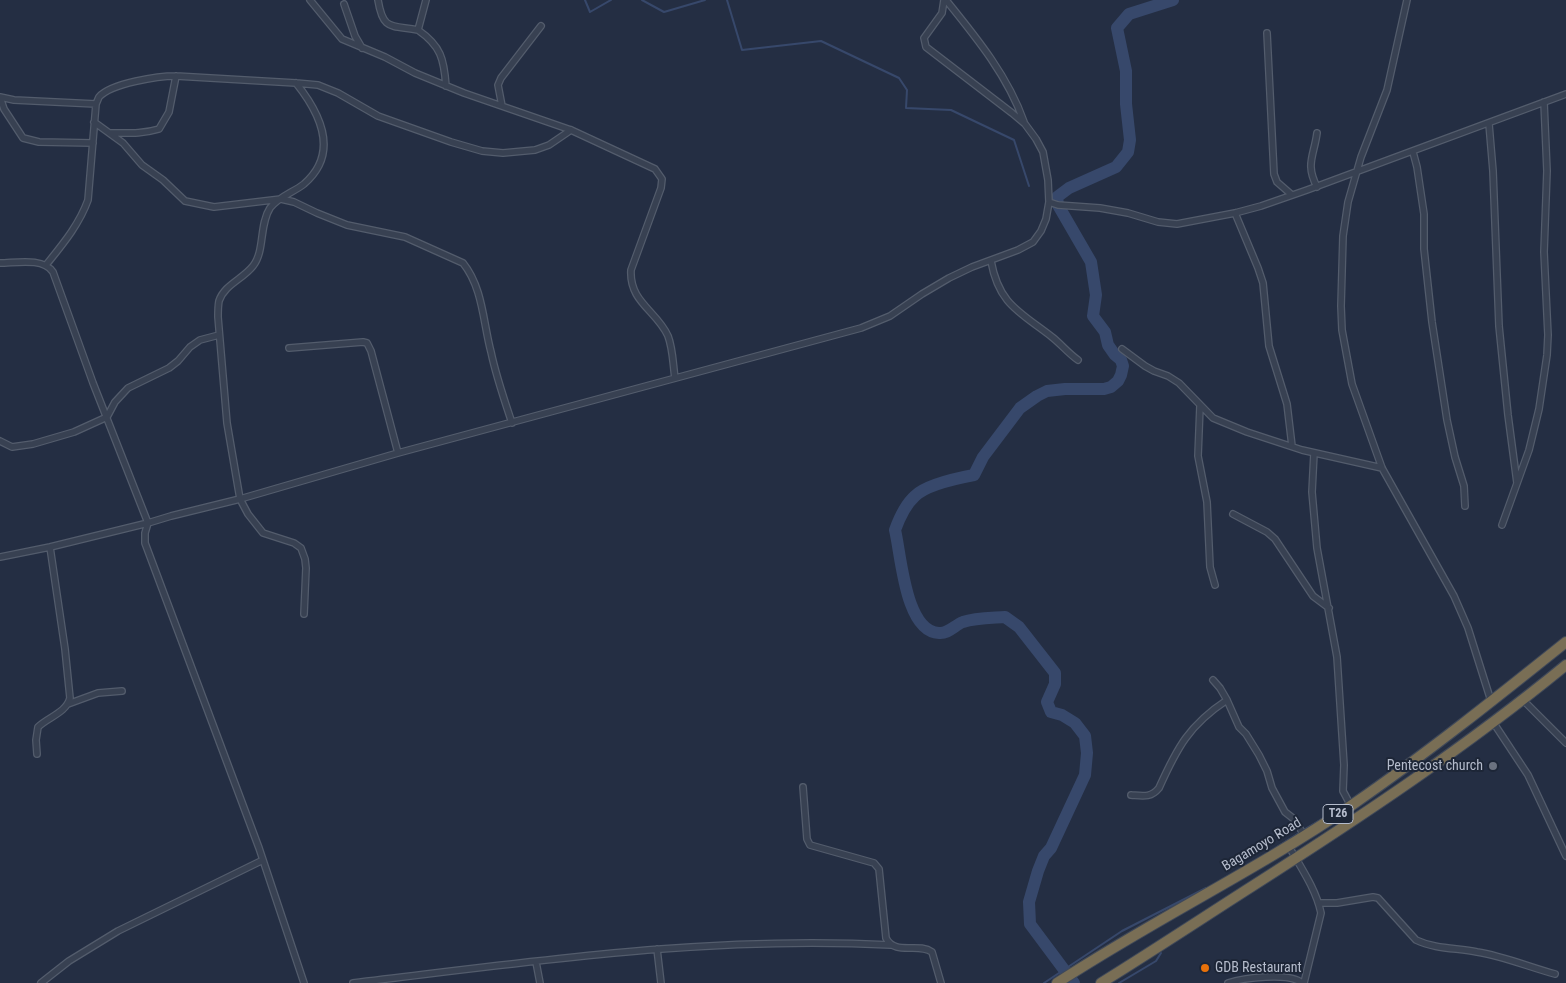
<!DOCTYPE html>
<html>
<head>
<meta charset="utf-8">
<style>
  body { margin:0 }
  canvas { display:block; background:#242e43 }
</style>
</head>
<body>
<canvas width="1566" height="983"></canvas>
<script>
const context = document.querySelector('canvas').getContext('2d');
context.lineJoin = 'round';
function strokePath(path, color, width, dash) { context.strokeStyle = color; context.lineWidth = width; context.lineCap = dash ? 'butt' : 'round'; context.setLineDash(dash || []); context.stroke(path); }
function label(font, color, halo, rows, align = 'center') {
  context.font = font + ' "Roboto Condensed",sans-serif'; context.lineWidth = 4; context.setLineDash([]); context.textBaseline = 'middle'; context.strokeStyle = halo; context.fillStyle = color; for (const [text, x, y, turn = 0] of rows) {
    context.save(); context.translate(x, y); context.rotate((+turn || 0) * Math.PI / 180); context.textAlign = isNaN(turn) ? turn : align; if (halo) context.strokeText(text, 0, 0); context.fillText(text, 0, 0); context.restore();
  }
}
strokePath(new Path2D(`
  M585 0 590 12 611 0
  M642 0 664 12 705 0
  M727 0 742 50 821 41 899 78 907 90 906 108 951 110 1014 140 1029 186
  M1305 829 1322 819
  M1277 847 1299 833
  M1044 983 1122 931 1206 888
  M1119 983 1156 961 1161 953`), '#37486b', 2);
strokePath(new Path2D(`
  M1074 983 1030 924 1029 902 1038 871 1044 856 1051 848 1085 775 1087 753 1085 736 1075 723 1062 715 1051 712 1047 702 1055 684V673L1019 627 1005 617C992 618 975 618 963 622 955 625 948 634 939 633 905 632 901 554 895 530 899 519 906 504 915 496 926 485 958 478 974 475L983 457 1020 408 1037 396 1047 391 1065 389H1104L1111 387 1118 381 1121 375 1123 366 1121 360 1115 355 1108 345 1105 332 1093 316 1096 295 1091 262 1058 205 1057 197 1069 188 1116 167 1128 152 1130 140 1126 104V71L1117 28 1129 14 1173 0`), '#37486b', 12);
const street = new Path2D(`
  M310 0 342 39 385 57 415 73 464 93 571 130 655 169 662 179 661 188 631 270C629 302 657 311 668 336 673 349 673 365 675 378
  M378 0C383 31 391 25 418 30
  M426 0 418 30C441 46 444 59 446 86
  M946 0C976 37 1008 76 1024 122
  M1407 0 1387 90 1361 157 1348 202 1343 236 1341 306 1342 330 1352 384 1382 468 1454 596 1468 628 1491 701
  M344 4 355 36 362 48
  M1267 33 1274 174 1277 182 1292 195
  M296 83C320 113 340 153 304 184 294 192 278 197 270 208 259 225 265 251 253 266 243 279 224 285 219 301 218 306 218 312 218 317L227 423 240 499 248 514 263 533 294 543 301 548 305 559 306 568 304 614
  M0 97 4 109 23 138 39 142 93 143
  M0 97 14 100 96 104
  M502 106 498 85 501 78 541 26
  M94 122 123 143 142 165 163 180 185 201 214 207 281 199 294 202 317 213 347 225 405 237 463 263C483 288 483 322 491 352 496 376 504 399 512 423
  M1489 124 1493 171 1499 326 1508 415 1517 483
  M110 133C127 133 143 134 159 129L169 112 176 76
  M1413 152 1417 167 1424 214V249L1432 322 1447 420 1455 457 1464 486 1465 506
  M1317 187C1305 164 1314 156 1317 133
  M1049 202 1058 205 1100 208 1128 213 1158 222 1177 224 1235 213 1261 206 1307 190 1566 94
  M1235 213 1258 268 1263 283 1269 346 1287 404 1292 446
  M991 261C999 305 1020 312 1052 337 1061 344 1068 353 1078 360
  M0 263C15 263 43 257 53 272L93 383 148 523 50 547 0 557
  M46 265C62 245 79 225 88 200L96 104C97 102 98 99 99 97 111 83 159 76 176 76L296 83 318 85 338 93 378 116 451 142 482 151 503 153 535 150 549 145 571 130
  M289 348 363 342 367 343 371 351 398 453
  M1122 349 1145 366 1154 371 1168 376 1179 383 1213 418 1247 432 1302 450 1382 468
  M1200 406 1198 456 1207 502 1210 567 1215 585
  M0 441 12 447 33 444 74 432 107 417 115 402 128 388 169 368 178 361 190 347 200 340 219 335
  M1314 453 1312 492 1317 548 1337 657 1344 765 1343 791 1351 806
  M1233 514 1267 532 1275 539 1313 596 1329 608
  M1502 525 1529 450 1539 409 1547 355 1548 335 1544 252 1547 171 1544 102
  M1213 680 1220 688 1227 700 1239 727 1246 734 1259 755 1267 771 1272 788 1285 812 1294 819 1304 835
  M1523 700 1566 743
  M68 704 98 693 122 691
  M1493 722 1528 775 1566 856
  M37 754 36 740 38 727C48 717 66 713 70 698L65 649 50 547
  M803 787 807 839 810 845 874 863 879 869 886 938C895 956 918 942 932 952L941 983
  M1131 795C1143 796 1151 798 1159 788 1177 748 1189 725 1227 700
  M1288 845C1300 866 1316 889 1321 913L1304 983
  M1319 903H1337L1373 897 1378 898 1416 940C1435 949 1457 948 1477 952 1503 956 1529 967 1555 974
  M657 949 661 983
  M536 962 540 983
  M41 983 69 961 118 931 263 860
  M304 983 259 848 145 543V533L148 523 171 516 240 499 398 453 861 328 890 316 922 294 949 278 972 267 1018 250 1033 242 1041 231 1046 219 1049 202 1048 180 1043 152 1036 139 1025 124 1012 113 926 47 924 38 942 13 944 0
  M353 983C531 962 711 935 891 945
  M1228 983C1243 978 1289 972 1302 983`);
const highway = new Path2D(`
  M1057 983C1153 920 1257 870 1352 805 1426 754 1496 698 1566 642
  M1101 983C1151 952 1201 919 1251 887 1359 818 1466 747 1566 665`);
strokePath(street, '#535c6c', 8);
strokePath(highway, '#404959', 12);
strokePath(street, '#384152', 5.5);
strokePath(highway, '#796e55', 10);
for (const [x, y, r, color] of [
  [1493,766,5,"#6b7280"],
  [1205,968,5,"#e8710a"]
]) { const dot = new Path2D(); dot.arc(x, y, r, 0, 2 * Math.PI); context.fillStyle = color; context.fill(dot); strokePath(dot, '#1d2637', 2); }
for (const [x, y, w] of [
  [1338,814,30]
]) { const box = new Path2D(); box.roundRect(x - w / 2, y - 9.5, w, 19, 4); context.fillStyle = '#1d2637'; context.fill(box); strokePath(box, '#b5bccc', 1); }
label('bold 12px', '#b5bccc', null, [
  ["T26",1338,814]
]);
label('14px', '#b5bccc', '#1d2637', [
  ["Pentecost church",1483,766],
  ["GDB Restaurant",1215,968,"left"]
], 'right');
label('14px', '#b5bccc', '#1d2637', [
  ["Bagamoyo Road",1262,845,-31]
]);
</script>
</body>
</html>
